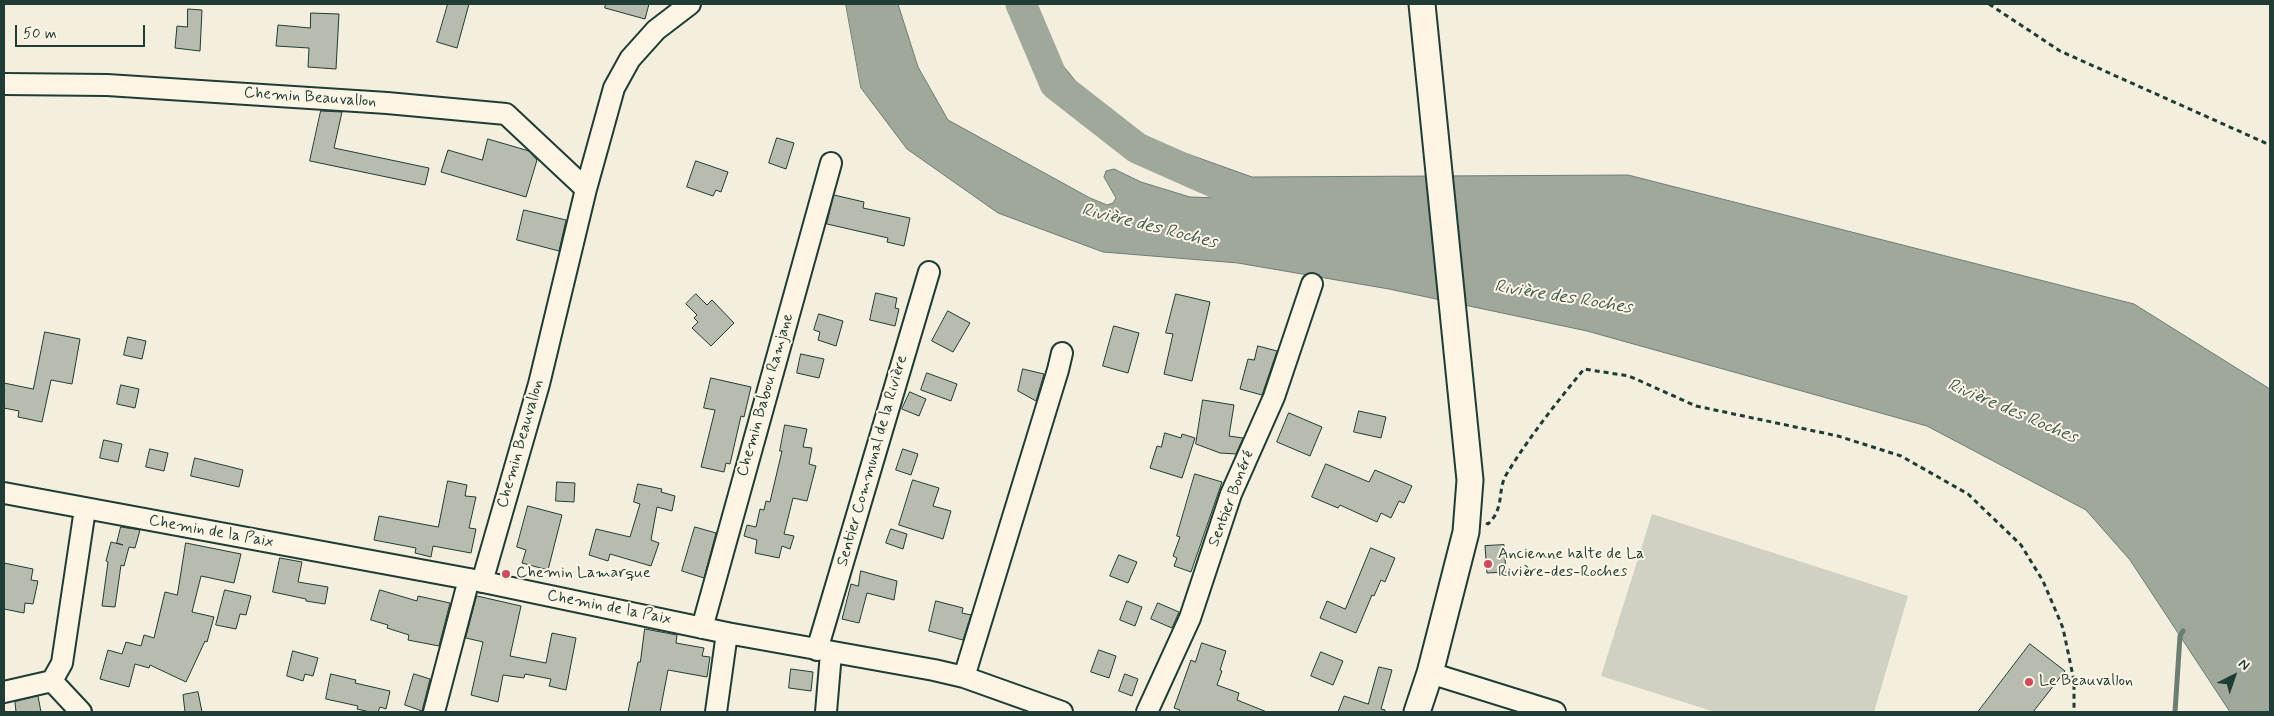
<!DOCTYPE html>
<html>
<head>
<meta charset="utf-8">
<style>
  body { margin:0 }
  #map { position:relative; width:2274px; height:716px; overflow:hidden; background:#f3eede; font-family:Mynerve,sans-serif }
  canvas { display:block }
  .frame { position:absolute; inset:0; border:5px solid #1f3d34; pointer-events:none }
  .north { position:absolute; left:2209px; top:651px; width:50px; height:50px; -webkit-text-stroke:4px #fcf5e5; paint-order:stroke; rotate:41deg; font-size:14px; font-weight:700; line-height:20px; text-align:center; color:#1f3d34 }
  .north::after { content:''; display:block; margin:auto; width:18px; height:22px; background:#1f3d34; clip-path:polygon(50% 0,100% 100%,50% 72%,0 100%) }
  .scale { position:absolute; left:15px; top:25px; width:130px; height:22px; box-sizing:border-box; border:2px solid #1f3d34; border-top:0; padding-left:6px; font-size:15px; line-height:18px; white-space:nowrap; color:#1f3d34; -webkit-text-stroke:4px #fcf5e5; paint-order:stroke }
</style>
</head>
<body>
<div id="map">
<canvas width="2274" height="716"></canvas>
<div class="frame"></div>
<div class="north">N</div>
<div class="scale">50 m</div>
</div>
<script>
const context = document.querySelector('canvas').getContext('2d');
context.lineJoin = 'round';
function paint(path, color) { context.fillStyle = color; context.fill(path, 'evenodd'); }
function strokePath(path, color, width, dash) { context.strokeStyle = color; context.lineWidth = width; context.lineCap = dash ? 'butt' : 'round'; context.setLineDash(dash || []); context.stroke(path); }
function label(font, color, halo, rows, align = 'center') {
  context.font = font + ' Mynerve,sans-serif'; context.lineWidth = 4; context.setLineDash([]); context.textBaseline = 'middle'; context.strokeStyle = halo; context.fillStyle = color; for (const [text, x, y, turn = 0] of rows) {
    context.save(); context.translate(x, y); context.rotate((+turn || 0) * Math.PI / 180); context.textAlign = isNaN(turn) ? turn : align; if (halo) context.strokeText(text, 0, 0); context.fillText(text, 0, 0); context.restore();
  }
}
paint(new Path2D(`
  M1652 514 1908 596 1874 712H1715L1601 676Z`), '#d0d1c2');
const water = new Path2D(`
  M846 4H898L918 67 948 120 1090 198 1107 205 1113 203 1116 198 1104 177 1106 171 1114 169 1141 182 1190 197 1221 198 1225 193V187L1222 182 1137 148 1102 127 1055 84 1019 4H1035L1046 45 1092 101 1157 143 1252 177 1628 175 2134 304 2270 389V712H2230L2130 560 2086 510 1927 426 1587 331 1389 289 1238 263 1103 252 998 213 907 149 861 88Z`);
paint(water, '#a0a89b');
strokePath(water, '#6c7d72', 1);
strokePath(new Path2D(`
  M2175 712 2180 636 2183 631`), '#6c7d72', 5);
strokePath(new Path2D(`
  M1021 4 1055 84 1137 148 1225 187 1262 209`), '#a0a89b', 31);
const building = new Path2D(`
  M448 4H469L457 48 437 42Z
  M606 4H649L645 19 605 8Z
  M188 9 202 10 200 51 175 48 177 26 187 27Z
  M311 13 339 14 336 69 308 67 309 48 276 46 278 25 310 28Z
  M321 111 342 112 334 148 429 168 425 185 310 161Z
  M777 138 794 143 786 169 769 163Z
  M488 139 529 151 537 160 526 197 441 172 448 150 482 160Z
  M696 161 728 172 721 192 716 190 713 196 687 187Z
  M834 195 864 202 863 208 910 218 904 246 887 242 888 238 827 224Z
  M524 210 566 220 559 251 517 240Z
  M876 293 897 298 895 308 899 309 895 326 870 320Z
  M696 294 707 305 712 300 734 323 711 346 692 328 698 322 694 318 697 315 686 304Z
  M1176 294 1210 302 1192 381 1164 374 1173 334 1166 333Z
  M948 311 970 323 953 352 932 341Z
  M819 314 843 321 836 346 818 340 820 332 814 330Z
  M1114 326 1139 333 1128 373 1103 366Z
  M45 332 80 339 72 384 51 380 42 422 18 417 19 411 4 408V383L33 389Z
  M128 337 146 341 142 359 124 355Z
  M1258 346 1277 351 1262 395 1240 389 1248 359 1254 360Z
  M801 354 824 359 819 378 797 373Z
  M1023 369 1044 374 1036 401 1018 391Z
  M927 373 957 384 951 401 921 390Z
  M711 378 751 387 744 417 741 416 730 464 726 463 724 472 701 467 715 410 704 408Z
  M121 385 139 389 135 408 117 404Z
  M910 392 926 399 919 416 902 409Z
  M1203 400 1234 405 1229 436 1243 438 1236 454 1220 453 1196 444Z
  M1359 411 1386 417 1381 438 1354 432Z
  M1289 413 1322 427 1310 456 1277 442Z
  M785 425 807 429 803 447 812 448 809 464 816 466 807 501 793 498 784 534 794 536 790 549 782 546 779 558 755 553 757 540 744 536 747 525 756 527 760 509 764 510 766 501 770 502 782 451H780Z
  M1165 433 1181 438 1182 434 1195 438 1182 478 1150 468 1157 446 1161 447Z
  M104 440 122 444 118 462 100 458Z
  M150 449 168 453 164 471 146 467Z
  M903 449 918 454 911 475 896 470Z
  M195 458 243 470 239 487 191 476Z
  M1326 464 1369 482 1375 470 1412 486 1404 503 1399 501 1391 518 1381 513 1377 522 1340 505 1338 508 1312 497Z
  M1195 474 1222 482 1191 572 1174 566 1177 558 1173 556 1180 537 1177 536Z
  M913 480 939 488 933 506 951 511 943 539 899 525Z
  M448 481 467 485 465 496 476 497 469 528 476 529 471 553 433 546 431 557 415 553 416 548 374 540 379 516 438 527Z
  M557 482 575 483 574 502 556 501Z
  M638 484 662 489 661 492 675 496 672 511 657 507 651 540 659 543 651 566 610 554 608 561 589 555 596 529 630 537 640 504 634 502Z
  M528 506 562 515 548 570 522 563 526 550 517 547Z
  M121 527 140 530 135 548 129 547 124 566 121 565 115 607 102 606 108 562 106 561 111 542 123 545 117 543Z
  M695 527 716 533 704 578 682 571Z
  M891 529 907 534 903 549 886 543Z
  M186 543 241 554 234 583 201 576 192 612 214 617 207 642 205 641 186 682 150 665 149 668 135 664 129 687 100 679 108 650 122 654 126 642 141 646 144 635 154 638 165 592 177 595Z
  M1504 545 1506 572 1487 573 1485 546Z
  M1371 548 1395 558 1385 582 1381 580 1374 596 1372 595 1356 633 1320 618 1327 601 1345 609Z
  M1119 555 1137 562 1128 583 1110 576Z
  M280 558 302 562 298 582 328 587 325 604 306 601V599L273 592Z
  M4 563 33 569 31 580 38 581 33 604 25 603 24 613 4 609Z
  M861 571 897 581 894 600 867 593 859 623 842 619 851 584 858 586Z
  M225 590 251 596 246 615 240 614 236 629 216 625Z
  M380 590 417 601 418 596 450 603 439 646 408 640 409 635 387 628 388 625 371 620Z
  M477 596 521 606 510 656 546 663 552 633 576 638 566 690 549 686 551 679 525 674 524 678 503 675 498 702 471 695 483 642 466 638Z
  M936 601 963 608 962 613 971 615 963 640 929 631Z
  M1127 601 1142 607 1135 626 1120 620Z
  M1158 603 1179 612 1172 628 1151 619Z
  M645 629 677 635 676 643 704 648 702 656 710 657 707 677 668 670 660 712H628L638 662H640Z
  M1202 643 1226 651 1220 670 1222 671 1217 685 1239 693 1237 700 1267 712H1179L1180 710 1174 708 1191 660 1195 662Z
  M2030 644 2065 671 2033 712H1978Z
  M1099 650 1116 656 1109 678 1091 672Z
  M293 651 318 658 313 676 305 674 303 681 287 676Z
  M1321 652 1343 661 1333 685 1311 676Z
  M1379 667 1392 670 1381 709 1385 710V712H1338L1344 696 1368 704Z
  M791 669 813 672 811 691 789 688Z
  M331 674 356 680 355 683 390 691 386 709 380 707 378 712H370L357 709 358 706 326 699Z
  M414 674 430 679 422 711 405 705Z
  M1125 674 1138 679 1132 696 1119 691Z
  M198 692 202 712H185L183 695Z
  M38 696 41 712H16L15 702Z`);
paint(building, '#b8bcae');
strokePath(building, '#1f3d34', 1);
const minor = new Path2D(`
  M4 84 107 85 387 103 506 114 586 189
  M4 493 469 579 727 633 934 670 964 677 1062 712
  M482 582 539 384 586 189 614 88 630 59 656 30 690 4
  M702 628 831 163
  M817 650 929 272
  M1430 673 1555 712
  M964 677 1058 370 1062 353
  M4 692 52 681
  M81 712 52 681 62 663 85 509
  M434 712 469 579
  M716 712 727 633
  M826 712 831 653
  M1147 712 1190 618 1231 494 1274 397 1312 284`);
const major = new Path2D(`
  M1417 712 1430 673 1466 532 1470 480 1422 4`);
strokePath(minor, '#1f3d34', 24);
strokePath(major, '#1f3d34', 29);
strokePath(new Path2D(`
  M1989 4 2060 51 2270 145
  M1486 523 1488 524C1505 508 1497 491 1506 475 1529 437 1557 402 1584 369L1629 376 1696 406 1838 436 1901 456 1968 494 2021 545 2043 581 2063 628 2074 681V712`), '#1f3d34', 3, [5, 4]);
strokePath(minor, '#fcf5e5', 20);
strokePath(major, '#fcf5e5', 25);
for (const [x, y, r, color] of [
  [1488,564,5,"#d1495b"],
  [506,574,5,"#d1495b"],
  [2029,682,5,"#d1495b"]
]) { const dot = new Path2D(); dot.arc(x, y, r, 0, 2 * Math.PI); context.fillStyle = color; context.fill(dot); strokePath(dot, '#fcf5e5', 2); }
label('16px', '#1f3d34', '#fcf5e5', [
  ["Chemin Beauvallon",310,98,4],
  ["Chemin Babou Ramjane",766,395,-74],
  ["Chemin Beauvallon",521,444,-74],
  ["Sentier Communal de la Rivière",873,461,-74],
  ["Sentier Bonéré",1232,499,-69],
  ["Chemin de la Paix",211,532,10],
  ["Chemin de la Paix",609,608,11]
]);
label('16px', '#1f3d34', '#fcf5e5', [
  ["Ancienne halte de La",1498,555],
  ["Rivière-des-Roches",1498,573],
  ["Chemin Lamarque",516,574],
  ["Le Beauvallon",2039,682]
], 'left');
label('italic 18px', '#465d53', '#fcf5e5', [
  ["Rivière des Roches",1149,227,14],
  ["Rivière des Roches",1563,298,9],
  ["Rivière des Roches",2012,412,23]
]);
</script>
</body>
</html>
